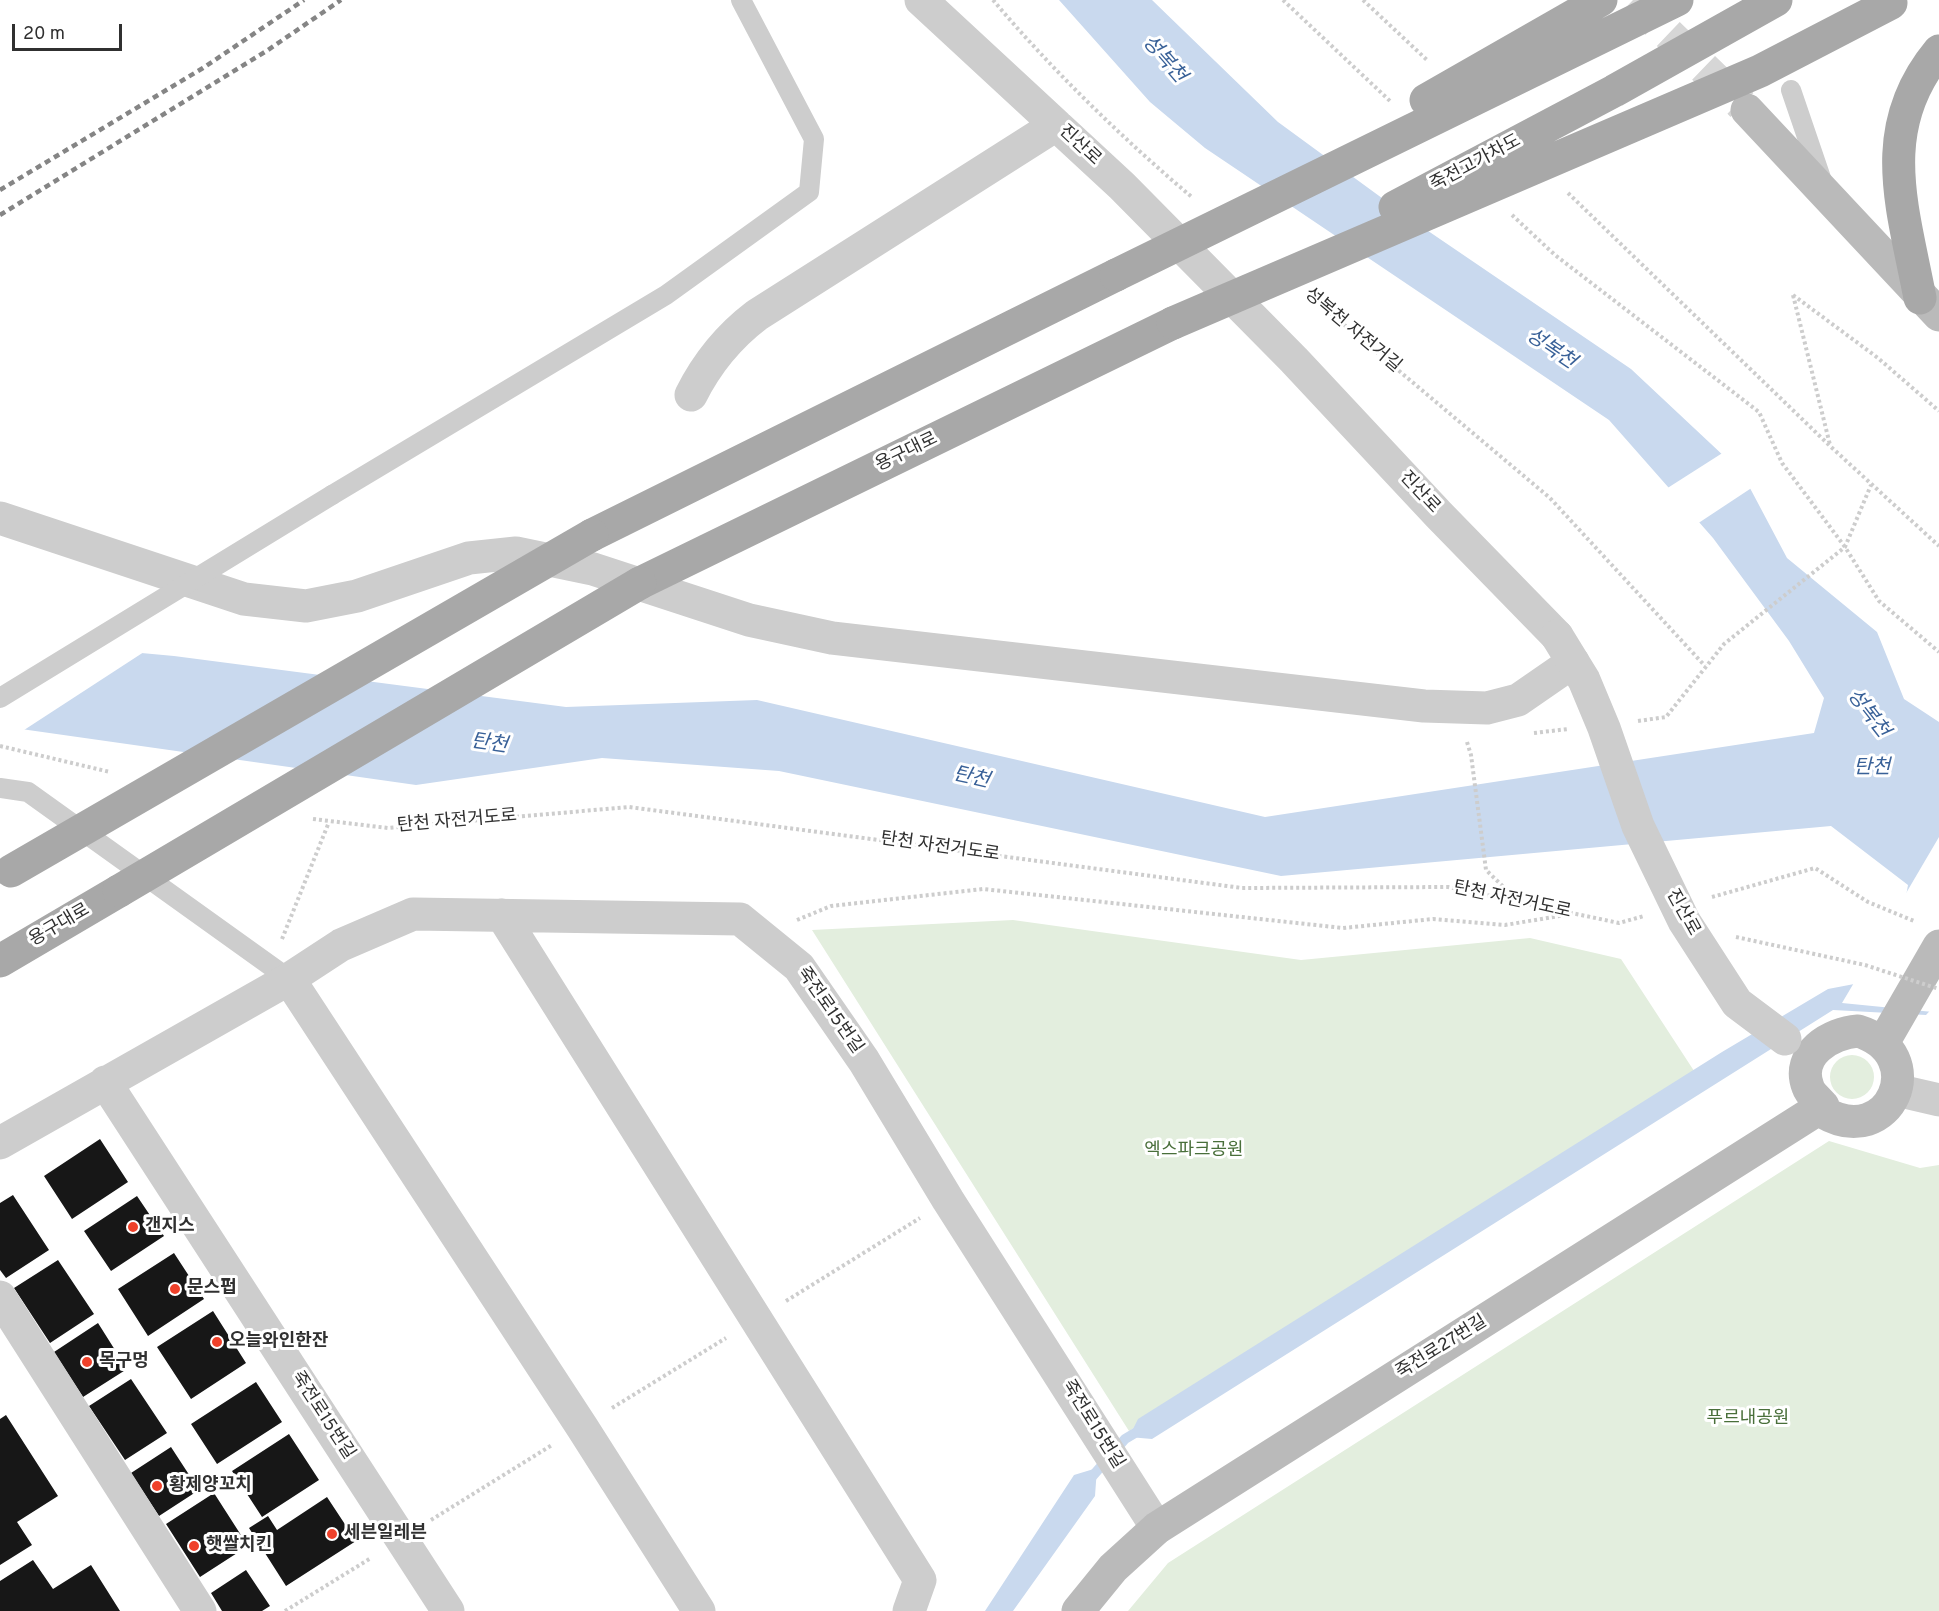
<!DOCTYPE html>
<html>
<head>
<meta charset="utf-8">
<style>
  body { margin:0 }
  #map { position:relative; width:1939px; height:1611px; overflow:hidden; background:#fff; font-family:Overpass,sans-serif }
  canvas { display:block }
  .scale { position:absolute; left:12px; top:24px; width:110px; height:27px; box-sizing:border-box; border:3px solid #303030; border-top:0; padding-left:8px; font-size:18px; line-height:21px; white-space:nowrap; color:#303030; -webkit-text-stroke:4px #fff; paint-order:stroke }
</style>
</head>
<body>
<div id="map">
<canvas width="1939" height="1611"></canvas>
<div class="scale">20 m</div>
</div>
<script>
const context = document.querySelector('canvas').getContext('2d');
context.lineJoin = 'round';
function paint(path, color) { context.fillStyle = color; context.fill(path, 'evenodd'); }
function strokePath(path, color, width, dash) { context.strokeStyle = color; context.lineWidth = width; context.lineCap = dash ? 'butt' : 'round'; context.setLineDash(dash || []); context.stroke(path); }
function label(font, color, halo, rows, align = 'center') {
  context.font = font + ' Overpass,"Noto Sans KR",sans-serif'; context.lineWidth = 6; context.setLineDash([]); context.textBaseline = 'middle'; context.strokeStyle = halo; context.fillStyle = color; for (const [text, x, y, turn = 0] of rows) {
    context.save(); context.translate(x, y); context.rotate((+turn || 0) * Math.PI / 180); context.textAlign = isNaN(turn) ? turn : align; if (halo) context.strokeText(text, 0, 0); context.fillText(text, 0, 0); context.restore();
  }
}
paint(new Path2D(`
  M1013 920 1301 960 1530 938 1621 959 1698 1077 1129 1431 812 930Z
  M1830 1077a22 22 0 1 1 44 0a22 22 0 1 1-44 0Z
  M1829 1141 1920 1168 1939 1165V1611H1128L1168 1563Z`), '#e3eede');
paint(new Path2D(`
  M1059 0H1152L1278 122 1412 220 1631 369 1742 473 1787 558 1877 632 1904 699 1939 722V1001L1926 1015 1833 1010 1152 1439 1129 1437 1138 1419 1722 1052 1828 989 1891 977 1908 885 1831 826 1281 876 779 771 602 758 416 785 0 726V640L174 656 566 707 757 700 1265 817 1814 733 1824 698 1789 641 1713 538 1609 420 1205 148 1150 102Z
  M1097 1468 1095 1496 1013 1611H985L1074 1475Z`), '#c9d9ee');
paint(new Path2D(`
  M1724 452 1744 471 1753 487 1697 524 1666 489Z
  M0 637 147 650 21 732 0 729Z
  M1939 837V1005L1933 1012 1842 1003 1855 981 1888 974 1902 900Z`), '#fff');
strokePath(new Path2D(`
  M1090 1479 1125 1439 1140 1430`), '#c9d9ee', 10);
paint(new Path2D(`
  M100 1139 128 1182 72 1219 44 1176Z
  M13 1195 49 1250 6 1278 0 1270V1203Z
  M137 1196 164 1236 111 1271 84 1231Z
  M174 1253 204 1299 148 1336 118 1289Z
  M58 1260 94 1314 50 1343 14 1288Z
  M213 1311 246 1363 191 1399 157 1347Z
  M98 1323 127 1369 83 1397 54 1352Z
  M131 1379 167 1433 125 1460 89 1406Z
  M256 1382 282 1422 217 1464 191 1424Z
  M6 1415 58 1496 17 1522 32 1545 0 1565V1419Z
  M289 1434 319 1480 262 1517 232 1471Z
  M171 1447 199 1490 159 1516 131 1473Z
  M214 1493 248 1546 200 1577 166 1524Z
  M327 1497 356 1541 286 1586 249 1528 268 1516 277 1530Z
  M33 1560 53 1589 91 1565 120 1611H0V1581Z
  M246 1570 270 1606 262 1611H222L211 1593Z`), '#171717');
strokePath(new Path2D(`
  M1633 0 1742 105`), '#d6d6d6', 33, [33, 16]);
strokePath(new Path2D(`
  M993 0C1051 69 1124 140 1193 198
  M1283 0 1390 101
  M1363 0 1427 60
  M1568 193 1830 446 1939 546
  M1512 215 1555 255 1759 412 1782 463 1845 547 1879 601 1939 652
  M1793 295 1878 358 1939 411
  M1793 295 1830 445
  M1316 301 1550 498 1705 666
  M1638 721 1666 717 1724 644 1845 547 1871 485
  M1534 733 1568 729
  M1467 742 1471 755 1486 870 1518 901
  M0 746 110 772
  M313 819 388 828 629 807 1242 888 1448 887 1619 923 1644 916
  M1712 897 1815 868 1868 902 1914 921
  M797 920 831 906 983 889 1343 928 1433 919 1505 925 1571 914
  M282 939 329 822
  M786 1301 920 1218
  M612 1408 726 1338
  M431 1520 552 1445
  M285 1611 371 1558`), '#cdcdcd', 4, [3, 3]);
strokePath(new Path2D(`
  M1791 90 1822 181
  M332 495 666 295 809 192 814 139 741 0
  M0 788 28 792 289 979`), '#cdcdcd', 20);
strokePath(new Path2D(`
  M921 0 1122 186 1294 360 1439 515 1557 636
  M691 395C707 363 728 337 757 315L1056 125
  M0 518 244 599 306 606 357 596 469 558 516 553 593 569 749 620 832 638 1424 706 1487 708 1518 700 1573 662
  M502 915 920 1580 909 1611
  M289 979 582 1427 699 1611
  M105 1082 448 1611
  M1896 1090 1939 1100
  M0 1143 289 979 341 945 413 914 740 919 799 967 864 1061 948 1200 1157 1528
  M0 1297 200 1611`), '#cdcdcd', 33);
strokePath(new Path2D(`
  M1747 110 1939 315
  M1858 1031C1933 1054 1890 1152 1823 1112V1106C1819 1101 1810 1094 1808 1087 1795 1054 1831 1033 1858 1031Z
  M1883 1043 1939 946
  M1078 1611 1113 1568 1157 1528 1823 1106`), '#bababa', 33);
strokePath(new Path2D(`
  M1920 298C1903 208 1874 129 1939 51
  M592 535 1116 275
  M640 583 1173 323
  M0 961 119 891`), '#a8a8a8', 33);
strokePath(new Path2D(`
  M0 190 203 68 304 0
  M0 215 268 50 341 0`), '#858585', 4.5, [6, 4.5]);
strokePath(new Path2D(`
  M1736 937 1865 965 1939 989`), '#cdcdcd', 4, [3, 3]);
strokePath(new Path2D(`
  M0 698 332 495`), '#cdcdcd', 20);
strokePath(new Path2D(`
  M1557 636 1584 680 1604 728 1638 826 1684 921 1737 1003 1785 1039`), '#cdcdcd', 33);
strokePath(new Path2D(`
  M1426 100 1601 0
  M1395 207 1614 91 1776 0
  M1116 275 1677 0
  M1173 323 1760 71 1891 3
  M11 871 592 535
  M119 891 640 583`), '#a8a8a8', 33);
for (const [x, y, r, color] of [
  [133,1227,6,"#ef412a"],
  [175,1289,6,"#ef412a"],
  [217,1342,6,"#ef412a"],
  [87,1362,6,"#ef412a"],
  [157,1486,6,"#ef412a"],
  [332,1534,6,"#ef412a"],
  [194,1546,6,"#ef412a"]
]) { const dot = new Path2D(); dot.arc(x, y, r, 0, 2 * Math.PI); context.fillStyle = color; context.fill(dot); strokePath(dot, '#fff', 2); }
label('18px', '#303030', '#fff', [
  ["진산로",1079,146,43],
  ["죽전고가차도",1476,164,-28],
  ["성복천 자전거길",1352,331,40],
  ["용구대로",907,453,-26],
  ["진산로",1419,493,47],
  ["탄천 자전거도로",457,822,-5],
  ["탄천 자전거도로",940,848,8],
  ["탄천 자전거도로",1512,901,12],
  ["진산로",1682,913,61],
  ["용구대로",60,926,-30],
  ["죽전로15번길",829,1011,55],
  ["죽전로27번길",1442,1348,-32],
  ["죽전로15번길",322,1416,57],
  ["죽전로15번길",1092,1425,58]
]);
label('18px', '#496f3a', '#fff', [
  ["엑스파크공원",1194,1151],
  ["푸르내공원",1748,1419]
]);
label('bold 18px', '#303030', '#fff', [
  ["갠지스",145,1227],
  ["문스펍",187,1289],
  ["오늘와인한잔",229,1342],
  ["목구멍",99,1362],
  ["황제양꼬치",169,1486],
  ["세븐일레븐",344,1534],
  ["햇쌀치킨",206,1546]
], 'left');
label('italic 20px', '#396198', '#fff', [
  ["성복천",1163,60,49],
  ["성복천",1550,350,34],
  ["성복천",1867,714,52],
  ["탄천",489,745,8],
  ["탄천",1872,769],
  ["탄천",971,779,13]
]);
</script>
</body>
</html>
